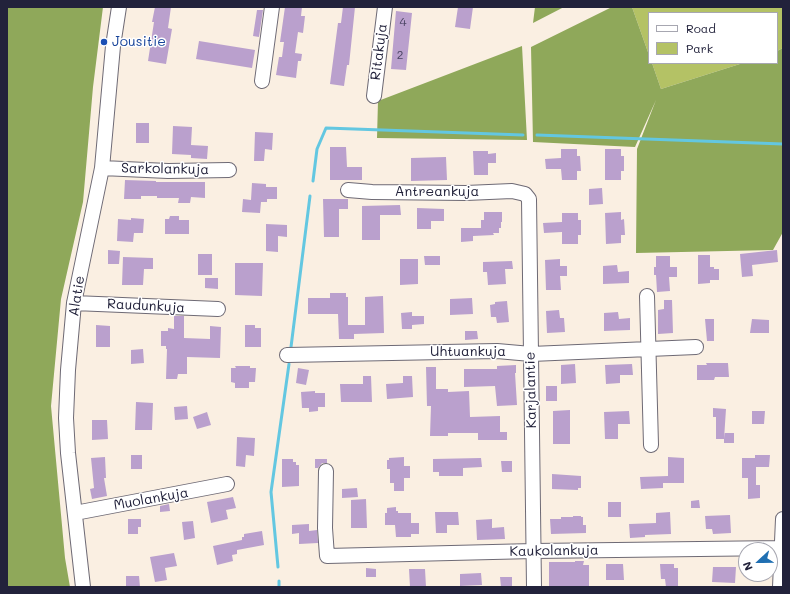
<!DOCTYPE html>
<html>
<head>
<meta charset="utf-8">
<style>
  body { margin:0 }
  #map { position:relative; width:790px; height:594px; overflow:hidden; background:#faefe2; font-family:Mali,sans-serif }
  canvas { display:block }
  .frame { position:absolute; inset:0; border:8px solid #22223b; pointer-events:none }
  .legend { position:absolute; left:648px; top:12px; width:130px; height:52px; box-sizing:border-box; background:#fff; border:1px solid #a7a7b1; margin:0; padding:5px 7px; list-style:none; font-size:12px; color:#22223b }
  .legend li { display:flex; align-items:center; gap:8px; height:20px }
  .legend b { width:20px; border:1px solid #a7a7b1 }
  .north { position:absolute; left:738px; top:542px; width:40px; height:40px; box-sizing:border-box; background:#fff; border:1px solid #a7a7b1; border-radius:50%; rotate:248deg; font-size:11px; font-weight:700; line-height:16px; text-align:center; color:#22223b }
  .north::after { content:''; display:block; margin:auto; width:14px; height:18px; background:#1f6fb2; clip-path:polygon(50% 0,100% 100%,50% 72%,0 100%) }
</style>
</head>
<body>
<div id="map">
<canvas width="790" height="594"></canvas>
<div class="frame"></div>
<ul class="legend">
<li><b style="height:5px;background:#fff"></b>Road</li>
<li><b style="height:11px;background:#b4c265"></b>Park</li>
</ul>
<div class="north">N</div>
</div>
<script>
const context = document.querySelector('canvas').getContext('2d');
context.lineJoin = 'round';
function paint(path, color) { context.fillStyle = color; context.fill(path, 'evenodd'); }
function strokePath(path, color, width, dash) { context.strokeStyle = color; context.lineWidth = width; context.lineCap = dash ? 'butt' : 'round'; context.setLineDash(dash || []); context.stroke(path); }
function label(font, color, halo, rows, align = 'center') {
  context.font = font + ' Mali,sans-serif'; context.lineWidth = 3; context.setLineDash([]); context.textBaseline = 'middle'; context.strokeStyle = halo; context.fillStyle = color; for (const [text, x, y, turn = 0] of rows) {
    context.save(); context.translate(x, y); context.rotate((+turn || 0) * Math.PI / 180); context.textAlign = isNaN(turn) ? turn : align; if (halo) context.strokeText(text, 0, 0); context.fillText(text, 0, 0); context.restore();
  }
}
paint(new Path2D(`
  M632 7H783V48L777 51V13H649V55Z
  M652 63H743L661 89Z`), '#b4c265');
paint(new Path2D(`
  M7 7H103L93 87 83 202 61 299 51 406 65 558 70 587H7Z
  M535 7H564L533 23Z
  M612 7H632L649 55V63H652L661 89 743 63H777V51L783 48V232L773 250 636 253 637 149 656 100 635 147 533 142 531 47Z
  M522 46 527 140 377 138 378 101Z`), '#8fa85a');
strokePath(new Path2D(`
  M537 135 783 144
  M313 181 317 149 326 128 523 135
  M291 347 310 196
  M278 567 271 492 289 364
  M279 581V587`), '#63c7e1', 3);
paint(new Path2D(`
  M155 7H171L168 28 172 29 166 64 148 61 154 22H152Z
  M285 7H302L301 16H305L303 33 298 32 295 53 302 54 301 61H298L296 78 276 75 279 57H282L284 42H280Z
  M343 7H355L349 65H347L344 86 330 84 338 23H341Z
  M458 7H473L470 29 455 27Z
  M257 10H263L259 37 253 36Z
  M396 11 412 13 406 70 391 69Z
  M199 41 255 50 252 68 196 59Z
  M136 123H149V143H136Z
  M173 126 192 127 191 145 208 146 207 159 191 158V155L172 154Z
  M255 132 273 133 272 150 265 149 264 161H254Z
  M330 147H346L347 167H362V180H330Z
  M561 149H577V156H580L581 171H577V180H562L561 169H546L545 159 561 158Z
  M605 149H621V156H624V171H621V180H605Z
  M473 151H488V154L496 153V163H488V175H474Z
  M446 157 447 180 411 181V158Z
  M125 180 156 181V182H205V198L191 197 190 203H178L179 198H157V196H141V199H124Z
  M252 183 266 184V187H277V199H267V202H261L260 213 242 212 243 199 251 200Z
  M602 188 603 204 589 205V189Z
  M323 199H348V209H339V237H324Z
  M400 205 401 215H380V240H362V206Z
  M417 208 444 209V221H431V229H417Z
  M484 212H502V222H501V228H499V233H493L494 235 473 236V241L461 242V228H481V220H484Z
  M621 212V220L624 219 625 235H621V243L606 244 605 213Z
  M562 213H578V220H581V235H578V244H562V232L544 233 543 223 562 222Z
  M170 216H179V220H189V234H165V219H169Z
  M131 218 144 219 143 233H134L133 242 117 241 118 219 131 220Z
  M266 224 287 225V237L278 236V252L266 251Z
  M108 250 120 251 119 264H108Z
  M777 250 778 262 752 265 753 276 742 277 740 254Z
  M198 254H212V275H198Z
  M698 255H710V267H714V269H719V280H710V283L698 284Z
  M424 256H440V265H425Z
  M656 256H670V267H677V277H669L670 291 657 292 656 275H654V267H656Z
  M123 257 153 258V269H144L143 285H122Z
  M400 259H418V284L400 285Z
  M560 259V266H567V276H560L561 290H546L545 260Z
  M512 261 513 269H505L506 284 488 285 487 272H483V262Z
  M235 263H263L262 296 235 295Z
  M617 265 618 272 629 271V283L603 284V266Z
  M205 278H218V289L205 288Z
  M330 293H346V297H348V325H365V297L383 296 384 333 354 334V339H339L338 314H308V298H330Z
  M472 298 473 314 450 315V299Z
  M664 300H672L673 333 658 334V310L664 309Z
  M507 301 509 322 497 323 496 317H491L490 305 495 304V302Z
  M559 310 560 318H564L565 332 547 333 546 311Z
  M412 312V316H424V324L412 325V329H402L401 313Z
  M618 312 619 319 630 318V330L604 331V313Z
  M174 316H184V338L210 339V326L221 327 220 358 187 357V374H178L177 379H166L167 349H166V346H161V331H168V328L174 329Z
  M705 319H714V341H707Z
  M752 319 769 320V333H750Z
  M96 325 110 326V347H96Z
  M245 325H255V328H261V347H245Z
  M465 331H477L478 339 465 340Z
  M143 349 144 363 131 364V350Z
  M706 363H728L729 377H715L714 380H697V365H707Z
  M575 364 576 383 561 384V365Z
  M632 364 633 375H620V383L606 384 605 365Z
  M516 365V373H515L517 405 497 406 495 386 464 387V369H497V366Z
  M235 366H250V368H256L255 382H249V388H235V383L231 382V368H236Z
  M426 367H436V389H448V392L469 391 470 417 500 416V432H507V440H478V433H448V436H430L431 406H427Z
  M298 368 309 370 306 385 296 383Z
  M363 376H371L372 402H341L340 384H363Z
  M403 376H412L413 397 387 399 386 384 403 383Z
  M546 386H557V401H546Z
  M315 391V393H325V407H318V411L309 412V408H302L301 392Z
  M136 402 153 403 152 430H135Z
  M187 406 188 419 175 420 174 407Z
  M713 408 726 409 724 439H716V417H713Z
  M570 410V444H553V411Z
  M629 411 630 424H618V439H605L604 412Z
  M752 411H765L764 424H752Z
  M207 412 211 425 197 429 193 417Z
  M92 420H107L108 439 92 440Z
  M724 433H734V443H724Z
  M237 437 255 438 254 456 246 455 245 467 236 466Z
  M131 455H142V469H131Z
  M755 455H770L769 467H756V485H760V498L748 499V478H742V458H755Z
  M105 457 106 478H104L107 496 92 499 90 489 94 488 91 458Z
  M404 457V466H410V478H404V491H394V483H390V469H387V460H389V458Z
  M668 457 684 458V483H663V488L641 489 640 477 668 476Z
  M481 458 482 467 463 468V476H439V472H433V459Z
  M282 459H293V462H296V465H299V486L282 487Z
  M315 459H327V463H322L318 468H315Z
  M501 461H512V472H502Z
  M552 474 581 476V488H578V490L552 489Z
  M357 488 358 497 342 498V489Z
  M233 497 236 508 226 510 228 519 211 523 207 502Z
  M366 499 367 528H351V500Z
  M699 500 700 508H691V501Z
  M608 502H621V517H608Z
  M169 504 170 511 160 512V506Z
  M396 507V511H398V513H411V523H419V534H411V537H396L395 525H385V513H387V508Z
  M435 512H458L459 525H447V533H436Z
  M670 512 671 534 645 535V537L630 538 629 524 656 523V513Z
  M730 515 731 533 713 534 712 529H706L705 516Z
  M573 516H581V517H583V525H586V533L551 534 550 519H561V517H573Z
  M128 519H141V527H138V534H128Z
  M492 519V528L504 527 505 539 477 540 476 520Z
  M193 521 195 538 184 540 182 522Z
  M309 524V531L317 530 318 543 299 544V533L292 534V525Z
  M262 531 264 545 237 550V554L232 555 233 561 217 565 213 546 242 540V537H244V534Z
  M174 553 177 566 165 568 167 580 155 582 150 557Z
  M575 561H584L583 565H589V587H549V562H575Z
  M606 564H623L624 580H606Z
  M660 564H674V568H678V587H666L665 579H661Z
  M713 567H736L735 583 712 582Z
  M366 568 376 569V577H366Z
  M409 569H425L426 587H410Z
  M481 573 482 585 460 586V574Z
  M126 576H139L140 587H126Z
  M500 577H512V587H501Z`), '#baa0cd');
const minor = new Path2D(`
  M262 81 272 7
  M374 96 385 7
  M102 168 168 171 229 170
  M348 190 372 192 466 193 512 191 525 194 529 199 534 587
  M647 296 651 445
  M74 303 218 309
  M287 355 497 351 531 354 696 347
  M326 471 325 528 327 556 534 551 782 548
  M75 513 227 484
  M83 587 68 453 66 418 68 370 74 303 102 168 113 46 119 7
  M780 587 783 519`);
strokePath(minor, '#6e6a75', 16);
strokePath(minor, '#fff', 14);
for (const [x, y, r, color] of [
  [104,42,4,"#1a4fb4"]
]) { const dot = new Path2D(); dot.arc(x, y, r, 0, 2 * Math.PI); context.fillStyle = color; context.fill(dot); strokePath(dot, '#fff', 1.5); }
label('12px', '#484260', null, [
  ["4",403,22],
  ["2",400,55]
]);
label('14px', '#164399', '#fff', [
  ["Jousitie",112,42]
], 'left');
label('14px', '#22223b', '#fff', [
  ["Ritakuja",379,52,-83],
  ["Sarkolankuja",165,169,1],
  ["Antreankuja",437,192],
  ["Alatie",77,296,-81],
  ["Raudunkuja",146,306,3],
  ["Uhtuankuja",468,352],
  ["Karjalantie",531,390,-91],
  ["Muolankuja",151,499,-10],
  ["Kaukolankuja",554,551,-1]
]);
</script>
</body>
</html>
